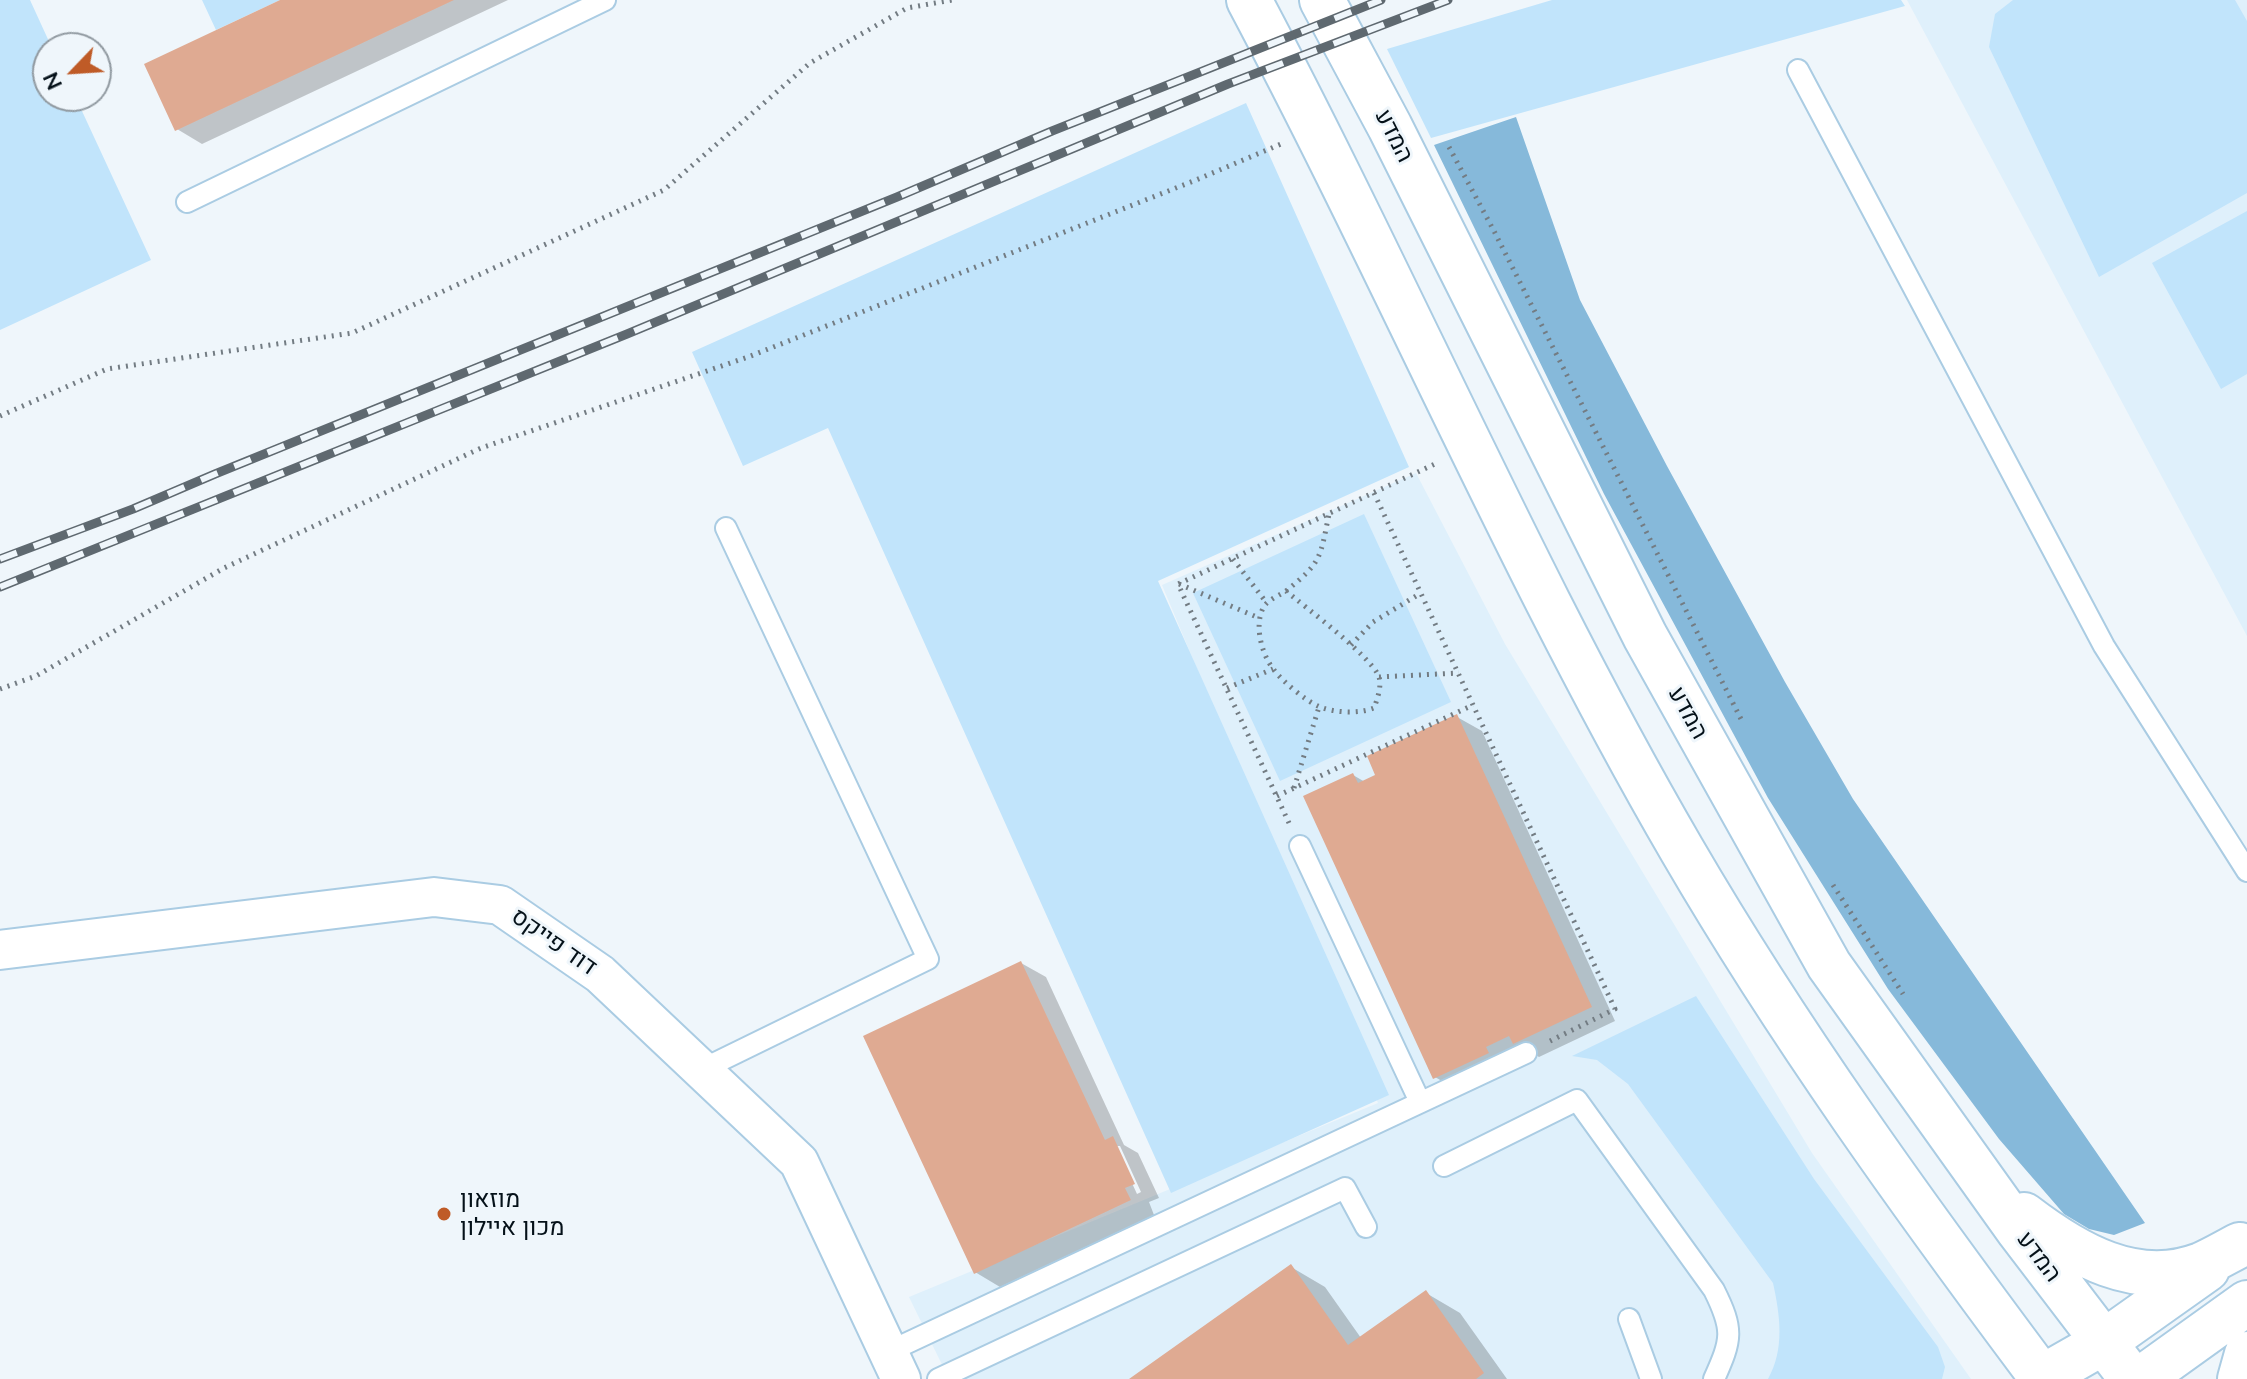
<!DOCTYPE html>
<html>
<head>
<meta charset="utf-8">
<style>
  body { margin:0 }
  #map { position:relative; width:2247px; height:1379px; overflow:hidden; background:#eff6fb; font-family:Mulish,sans-serif }
  canvas { display:block }
  .north { position:absolute; left:32px; top:32px; width:80px; height:80px; box-sizing:border-box; background:#eff6fb; border:2px solid #919aa1; border-radius:50%; rotate:245deg; font-size:22px; font-weight:700; line-height:32px; text-align:center; color:#051119 }
  .north::after { content:''; display:block; margin:auto; width:28px; height:36px; background:#bf5b27; clip-path:polygon(50% 0,100% 100%,50% 72%,0 100%) }
</style>
</head>
<body>
<div id="map">
<canvas width="2247" height="1379"></canvas>
<div class="north">N</div>
</div>
<script>
const context = document.querySelector('canvas').getContext('2d');
context.lineJoin = 'round';
function paint(path, color) { context.fillStyle = color; context.fill(path, 'evenodd'); }
function strokePath(path, color, width, dash) { context.strokeStyle = color; context.lineWidth = width; context.lineCap = dash ? 'butt' : 'round'; context.setLineDash(dash || []); context.stroke(path); }
function label(font, color, halo, rows, align = 'center') {
  context.font = font + ' Mulish,Heebo,sans-serif'; context.lineWidth = 6; context.setLineDash([]); context.textBaseline = 'middle'; context.strokeStyle = halo; context.fillStyle = color; for (const [text, x, y, turn = 0] of rows) {
    context.save(); context.translate(x, y); context.rotate((+turn || 0) * Math.PI / 180); context.textAlign = isNaN(turn) ? turn : align; if (halo) context.strokeText(text, 0, 0); context.fillText(text, 0, 0); context.restore();
  }
}
paint(new Path2D(`
  M1907 0H2247V636Z
  M1416 473 1505 644 1812 1153 1971 1379H949L909 1297 1378 1103 1162 585Z`), '#dff0fb');
paint(new Path2D(`
  M0 0H30L52 48H48V96H75L151 260 0 330Z
  M202 0H280L216 30Z
  M1552 0H1901L1905 6 1431 138 1387 49Z
  M2013 0H2235L2247 21V193L2099 277 1989 47 1995 14Z
  M1246 103 1409 467 1158 581 1389 1095 1171 1193 828 428 743 466 692 352Z
  M2247 211V374L2221 389 2152 263Z
  M1364 514 1451 702 1280 781 1193 593Z
  M1696 996 1814 1179 1938 1347 1945 1367 1942 1379H1768C1785 1349 1780 1315 1773 1283L1628 1084 1597 1060 1572 1056Z`), '#c1e4fb');
paint(new Path2D(`
  M1516 117 1580 300 1667 466 1785 682 1853 799 2145 1223 2114 1235 2089 1229 2064 1214 1999 1139 1888 989 1768 798 1604 494 1434 145Z`), '#86b9da');
paint(new Path2D(`
  M285 0H508L202 144 177 129Z
  M1457 717 1482 731 1615 1021 1539 1057 1530 1051 1459 1091 1435 1077 1353 775 1365 782 1378 776Z
  M1021 963 1046 977 1124 1145 1138 1153 1159 1198 1149 1202 1154 1215 1000 1287 975 1272ZM1115 1146H1120L1141 1192 1137 1194Z
  M1291 1267 1325 1287 1361 1338 1426 1293 1460 1313 1507 1379H1132Z`), '#0003');
paint(new Path2D(`
  M280 0H454L175 131 144 64Z
  M1457 714 1592 1007 1513 1044 1509 1036 1486 1047 1489 1053 1433 1079 1303 796 1353 773 1358 783 1375 775 1367 756Z
  M1021 961 1105 1140 1113 1136 1135 1184 1125 1188 1131 1200 974 1274 863 1036Z
  M1291 1264 1348 1345 1426 1290 1484 1373 1476 1379H1129Z`), '#dfaa92');
const lane = new Path2D(`
  M1798 70 2104 646 2247 871
  M187 202 605 0
  M1300 846 1420 1102
  M701 1070 928 959 726 528
  M1444 1166 1577 1100 1714 1290C1734 1330 1732 1339 1714 1379
  M1629 1319 1651 1379
  M888 1352 1526 1053
  M938 1379 1345 1188 1366 1227`);
const street = new Path2D(`
  M0 950 434 897 500 905 600 974 799 1162 901 1379`);
const secondary = new Path2D(`
  M1249 0C1398 281 1522 575 1682 850 1789 1034 1915 1208 2043 1379
  M1322 0 1390 127 1645 636 1829 965 2019 1231 2132 1379
  M2024 1215C2075 1254 2136 1290 2201 1265 2215 1259 2228 1251 2240 1245
  M2039 1379 2104 1342 2207 1269
  M2141 1379 2247 1303
  M2240 1379 2247 1354`);
strokePath(lane, '#aacce3', 24);
strokePath(street, '#aacce3', 42);
strokePath(secondary, '#aacce3', 48);
strokePath(new Path2D(`
  M1449 147 1494 231 1741 719
  M0 416 107 369 352 333 664 190 810 63 907 8 952 0
  M1374 493 1615 1009 1550 1041
  M1233 559 1266 602
  M1179 584 1259 618
  M1286 591C1305 607 1372 657 1379 677 1382 686 1377 700 1374 708 1359 714 1333 713 1318 706 1306 701 1282 681 1274 670 1261 654 1253 622 1265 605 1270 599 1280 595 1286 591Z
  M1286 591C1322 562 1320 558 1329 514
  M1351 645 1373 622 1421 593
  M1379 677 1459 673
  M1227 688 1273 669
  M0 689 36 676 224 568 481 448 748 357 1196 180 1281 144
  M1294 788 1319 707
  M1277 796 1473 705
  M1289 823 1178 584 1437 463
  M1833 885 1903 994`), '#737c83', 5, [2, 6]);
strokePath(lane, '#fff', 20);
strokePath(street, '#fff', 38);
strokePath(secondary, '#fff', 44);
const rail = new Path2D(`
  M0 559 133 509 215 474 897 197 1052 131 1381 0
  M0 587 627 334 1228 84 1448 0`);
strokePath(rail, '#5f6970', 9);
strokePath(rail, '#eff6fb', 6, [18]);
for (const [x, y, r, color] of [
  [444,1214,8,"#bf5b27"]
]) { const dot = new Path2D(); dot.arc(x, y, r, 0, 2 * Math.PI); context.fillStyle = color; context.fill(dot); strokePath(dot, '#eff6fb', 3); }
label('24px', '#051119', '#eff6fb', [
  ["המדע",1394,136,63],
  ["המדע",1688,713,61],
  ["דוד פייקס",554,942,35],
  ["המדע",2039,1257,53]
]);
label('24px', '#051119', '#eff6fb', [
  ["מוזאון",460,1200],
  ["מכון איילון",460,1228]
], 'left');
</script>
</body>
</html>
